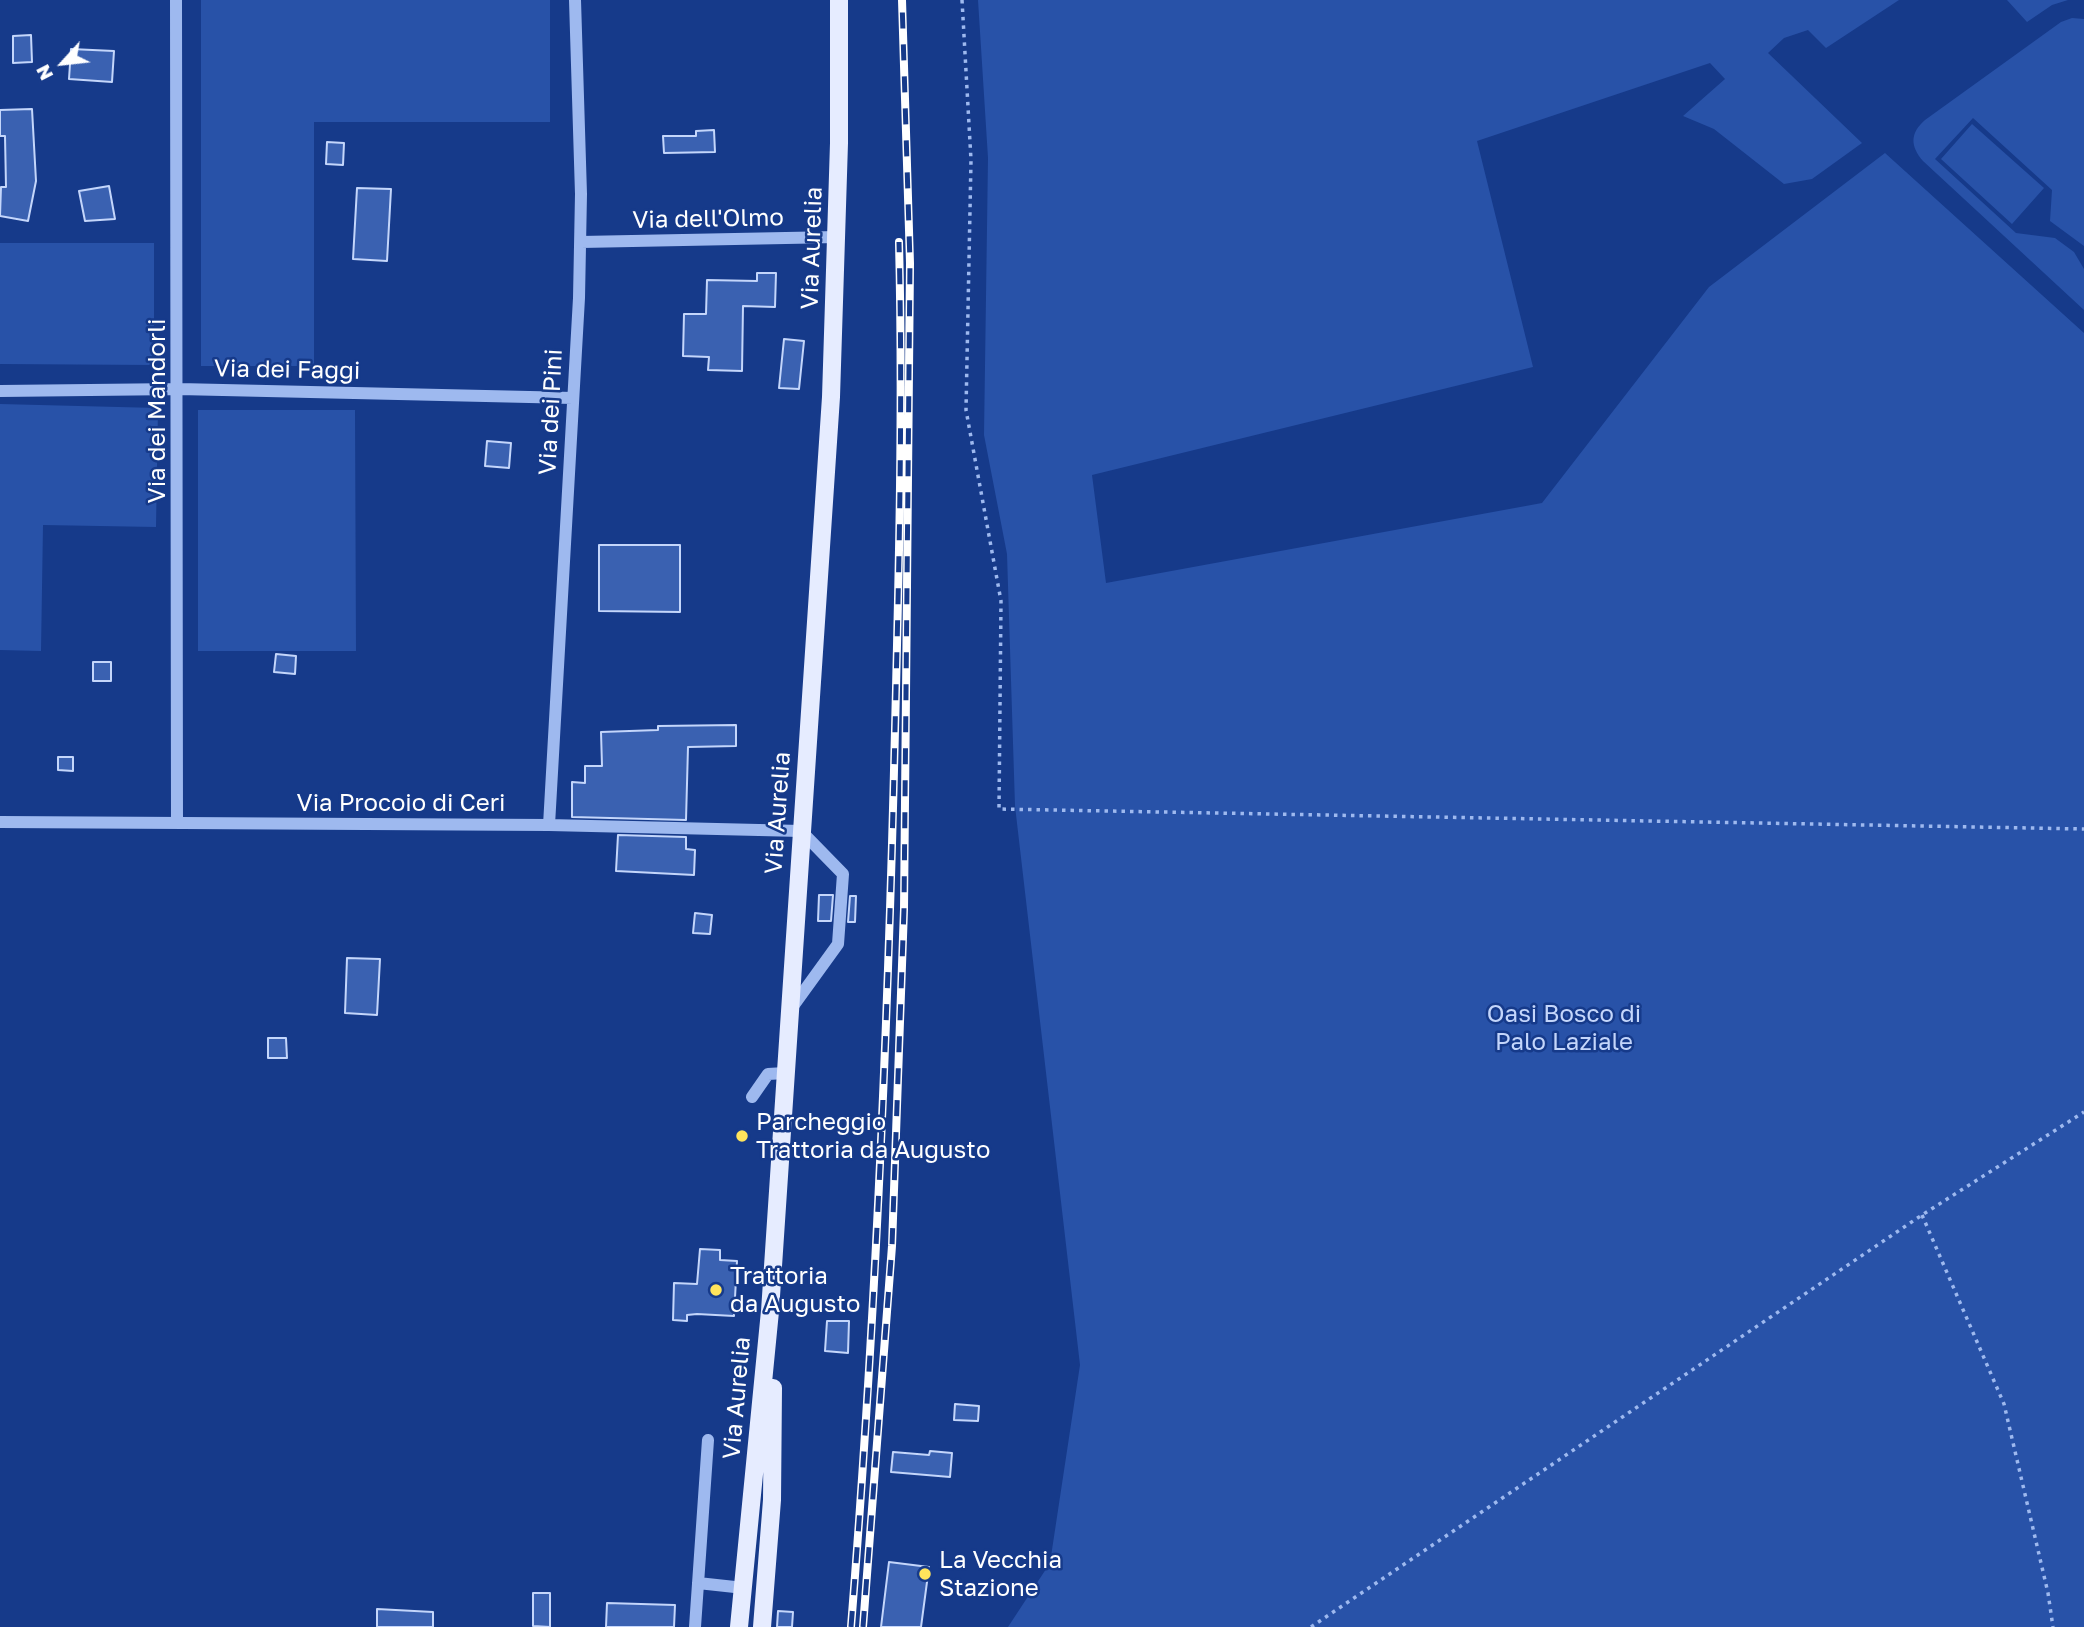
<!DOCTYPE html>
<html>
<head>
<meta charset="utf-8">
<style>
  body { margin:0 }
  #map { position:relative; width:2084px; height:1627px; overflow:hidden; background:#163a8a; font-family:"Golos Text",sans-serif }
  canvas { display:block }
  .north { position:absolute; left:28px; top:28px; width:70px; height:70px; -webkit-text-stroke:5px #163a8a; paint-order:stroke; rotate:243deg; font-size:19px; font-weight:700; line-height:28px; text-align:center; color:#fff }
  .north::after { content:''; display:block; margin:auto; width:24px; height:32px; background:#fff; clip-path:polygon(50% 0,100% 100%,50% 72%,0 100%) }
</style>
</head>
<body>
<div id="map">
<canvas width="2084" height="1627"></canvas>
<div class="north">N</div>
</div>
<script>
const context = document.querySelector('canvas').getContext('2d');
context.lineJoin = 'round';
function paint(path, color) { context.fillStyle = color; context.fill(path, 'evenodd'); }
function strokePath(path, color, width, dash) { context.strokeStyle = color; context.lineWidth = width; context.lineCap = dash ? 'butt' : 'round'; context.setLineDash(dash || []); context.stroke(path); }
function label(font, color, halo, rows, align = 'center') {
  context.font = font + ' "Golos Text",sans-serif'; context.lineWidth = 5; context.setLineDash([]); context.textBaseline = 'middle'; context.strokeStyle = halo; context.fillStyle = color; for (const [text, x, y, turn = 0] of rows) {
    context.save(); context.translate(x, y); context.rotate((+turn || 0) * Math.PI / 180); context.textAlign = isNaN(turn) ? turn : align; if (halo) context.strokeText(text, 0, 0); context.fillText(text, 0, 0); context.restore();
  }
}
paint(new Path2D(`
  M201 0H550V122H314V366H201Z
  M978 0H1899L1826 48 1808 30 1784 38 1768 53 1862 143 1812 179 1784 184 1714 129 1683 116 1725 79 1710 63 1477 141 1533 367 1092 475 1106 583 1542 503 1709 287 1885 153 2084 333V1627H1008L1050 1563 1080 1365 1015 806 1007 554 984 435 988 158Z
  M2007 0H2068L2052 5 2027 22Z
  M2072 18 2084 19V246L2050 221 2052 190 1973 118 1935 159 2016 233 2055 238 2074 252 2084 269V310L1923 161C1910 146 1910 133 1925 120L2061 22Z
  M1972 124 2044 188 2012 224 1941 159Z
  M0 243H154V365L0 364Z
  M0 404 158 408 156 527 43 525 41 651 0 650Z
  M198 410H355L356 651H198Z`), '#2852a8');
const building = new Path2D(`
  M31 35 32 62 13 63V36Z
  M71 49 114 51 112 82 69 79Z
  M32 109 36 181 28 221 0 216 1 187H6L5 136H0V110Z
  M714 130 715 152 664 153 663 136H696V131Z
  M327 142 344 143 343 165 326 164Z
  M109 186 115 219 85 221 79 191Z
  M357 188 391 189 387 261 353 259Z
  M757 273H776L775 307 743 306 742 371 708 370 709 357 683 356 684 314H706L707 280 757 281Z
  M784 339 804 341 799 389 779 388Z
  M487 441 511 443 509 468 485 466Z
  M599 545H680V612L599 611Z
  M276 654 296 656 295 674 274 672Z
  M93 662H111V681H93Z
  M736 725V746L688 747 686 820 572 817V782L585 783V766H602L601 732 658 730V726Z
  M58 757H73V771L58 770Z
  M618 835 686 837V849L695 850 694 875 616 871Z
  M819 895H833L831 921H818Z
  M850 896H856L855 922H848Z
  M695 913 712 915 710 934 693 933Z
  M347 958 380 959 377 1015 345 1013Z
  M268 1038H286L287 1058H268Z
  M700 1249 720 1250V1260L737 1261 734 1316 697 1314 687 1315V1321L673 1320 674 1283 697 1284Z
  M827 1321H849L848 1353 825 1351Z
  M955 1404 979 1406 978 1421 954 1420Z
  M930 1451 952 1453 950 1477 891 1472 893 1452 929 1455Z
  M889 1562 929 1567 921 1627H881Z
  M533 1593H550V1627L533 1626Z
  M607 1603 675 1605 674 1627H606Z
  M377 1609 433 1612V1627H377Z
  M778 1611 793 1612 792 1627H777Z`);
paint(building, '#3a61b1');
strokePath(building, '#c4d6fb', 2);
strokePath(new Path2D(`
  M962 0 971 160 966 410 1001 601 999 809 2084 829
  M1922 1215 2004 1404 2048 1593 2053 1627
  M1311 1627 1922 1215 2084 1112`), '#9eb9ef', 3.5, [3.5, 5]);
strokePath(new Path2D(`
  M176 0 177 823
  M581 242 837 237
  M0 391 179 389 573 398
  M0 822 549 825 801 831 843 874 838 944 791 1009
  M549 825 579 298 581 194 575 0
  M752 1097 768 1074 785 1073
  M698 1583 744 1588
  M695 1627 708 1440`), '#9eb9ef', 12);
strokePath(new Path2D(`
  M739 1627 770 1311 831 397 839 143V0
  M762 1627 772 1500 773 1388`), '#e6ecff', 18);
const rail = new Path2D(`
  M851 1627C875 1328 888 1029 895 730 899 568 903 405 899 242
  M863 1627 892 1246 904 909 910 263 902 0`);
strokePath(rail, '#fff', 8);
strokePath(rail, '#163a8a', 5, [16]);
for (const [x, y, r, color] of [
  [742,1136,7,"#ffe45c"],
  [716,1290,7,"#ffe45c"],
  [925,1574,7,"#ffe45c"]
]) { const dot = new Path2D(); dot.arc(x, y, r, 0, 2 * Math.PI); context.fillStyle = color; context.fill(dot); strokePath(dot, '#163a8a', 2.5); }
label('24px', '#fff', '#163a8a', [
  ["Via dell'Olmo",708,219,-1],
  ["Via Aurelia",812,248,-88],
  ["Via dei Faggi",287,370,1],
  ["Via dei Mandorli",157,411,-90],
  ["Via dei Pini",551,412,-87],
  ["Via Procoio di Ceri",401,803],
  ["Via Aurelia",778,813,-86],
  ["Via Aurelia",737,1398,-85]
]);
label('24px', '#c4d6fb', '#163a8a', [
  ["Oasi Bosco di",1564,1014],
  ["Palo Laziale",1564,1042]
]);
label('24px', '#fff', '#163a8a', [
  ["Parcheggio",756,1122],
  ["Trattoria da Augusto",756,1150],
  ["Trattoria",730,1276],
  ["da Augusto",730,1304],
  ["La Vecchia",939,1560],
  ["Stazione",939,1588]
], 'left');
</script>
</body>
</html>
